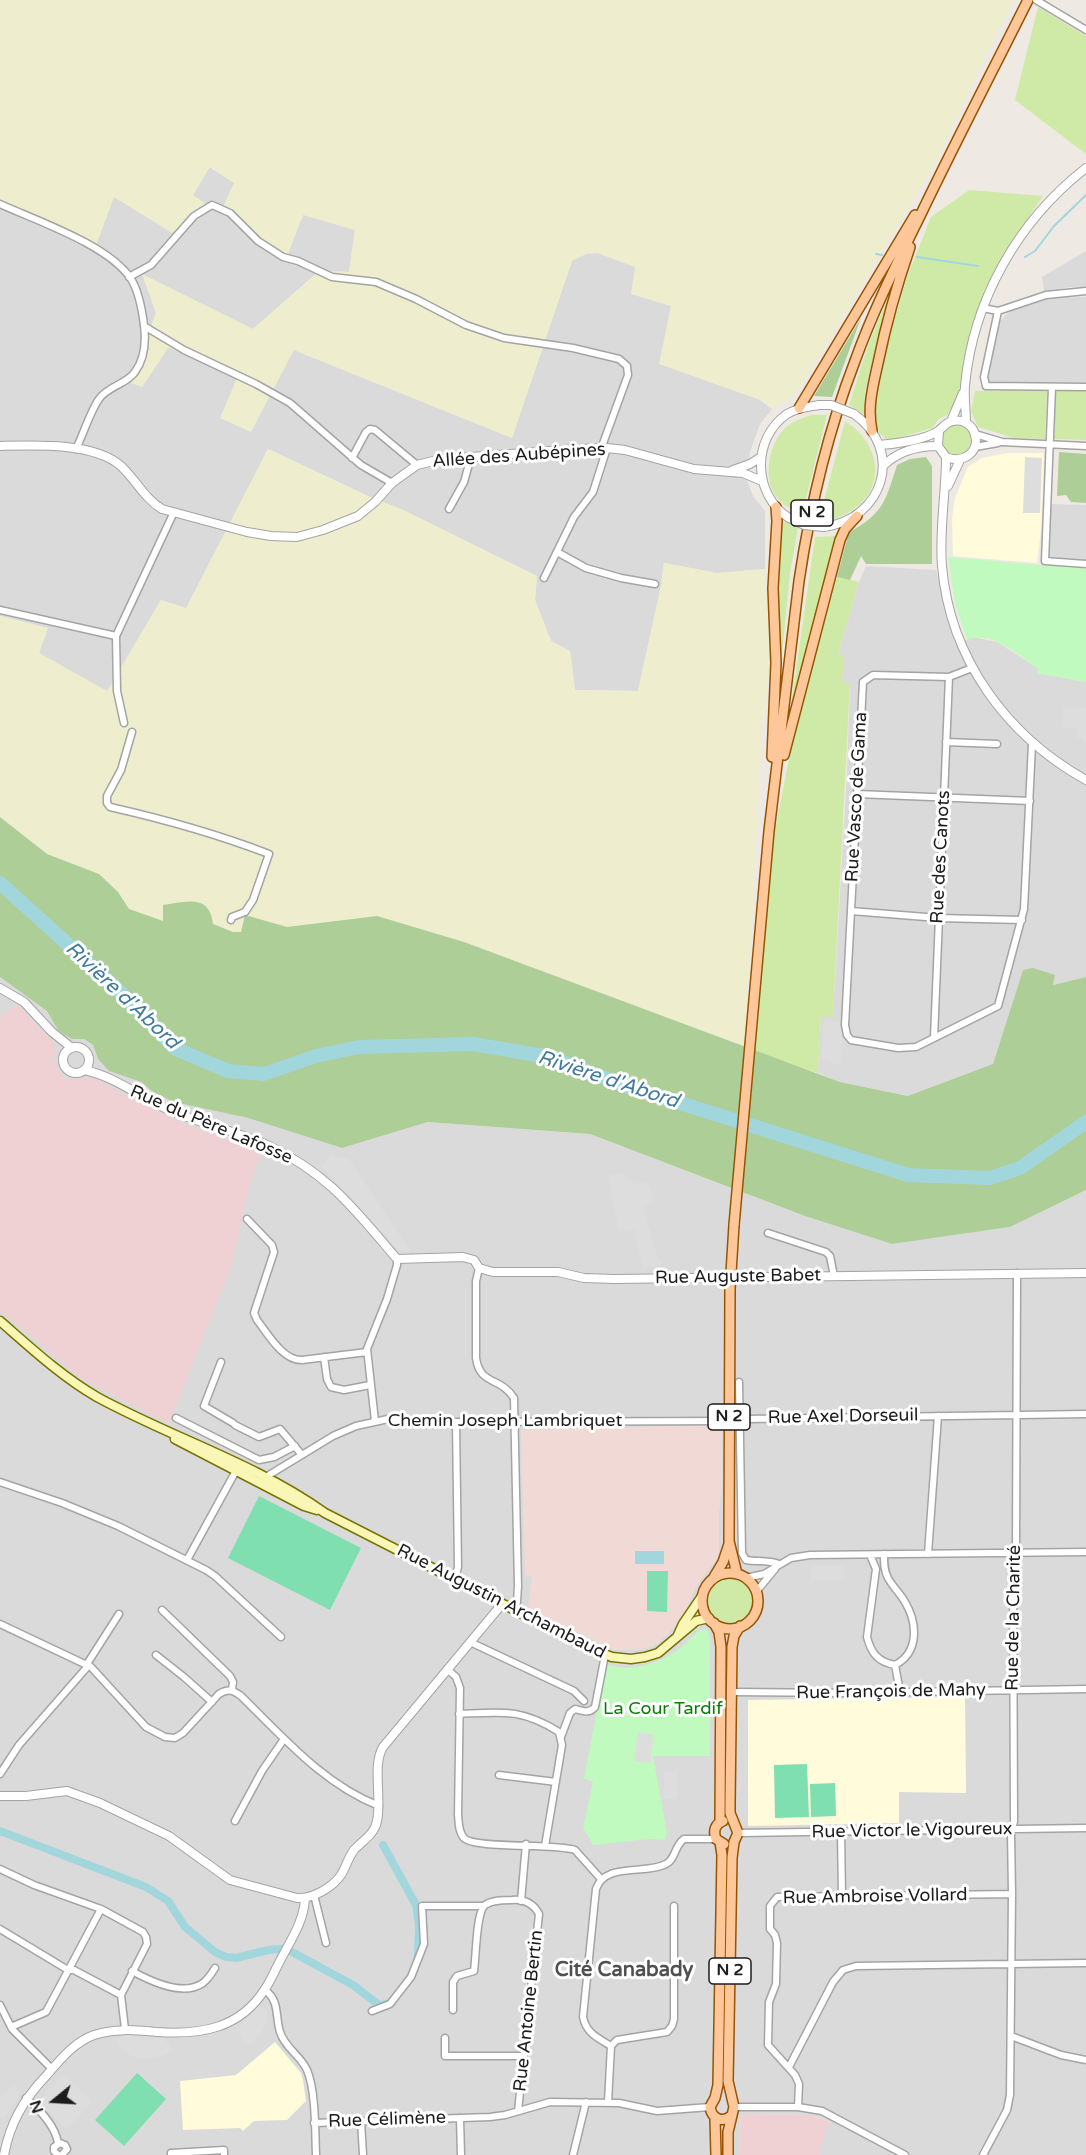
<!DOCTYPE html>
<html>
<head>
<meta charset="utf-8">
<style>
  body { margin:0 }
  #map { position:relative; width:1086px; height:2155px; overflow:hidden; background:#eee9e3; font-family:"Varela Round",sans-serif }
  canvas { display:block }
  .north { position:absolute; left:24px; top:2071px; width:60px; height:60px; -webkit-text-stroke:4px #fff; paint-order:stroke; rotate:252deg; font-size:16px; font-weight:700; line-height:24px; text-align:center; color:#1d1d1d }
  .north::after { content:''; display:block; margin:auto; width:21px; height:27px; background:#1d1d1d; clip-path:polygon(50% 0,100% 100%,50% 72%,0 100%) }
</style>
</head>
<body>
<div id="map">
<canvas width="1086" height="2155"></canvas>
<div class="north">N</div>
</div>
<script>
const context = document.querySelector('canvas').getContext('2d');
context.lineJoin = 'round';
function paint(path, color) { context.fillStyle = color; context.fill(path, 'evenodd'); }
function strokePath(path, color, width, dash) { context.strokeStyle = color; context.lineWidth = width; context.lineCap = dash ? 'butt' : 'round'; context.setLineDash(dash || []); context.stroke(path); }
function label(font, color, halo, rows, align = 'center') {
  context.font = font + ' "Varela Round",sans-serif'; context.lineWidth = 6; context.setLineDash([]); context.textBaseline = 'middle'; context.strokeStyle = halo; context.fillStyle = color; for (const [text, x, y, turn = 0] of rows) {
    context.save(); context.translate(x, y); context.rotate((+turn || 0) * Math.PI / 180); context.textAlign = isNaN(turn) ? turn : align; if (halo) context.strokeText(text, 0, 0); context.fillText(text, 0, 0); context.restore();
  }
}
paint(new Path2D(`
  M209 167 235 183 224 205 232 209 244 222 274 248 287 254 303 214 355 230 349 272 319 271 253 329 143 275 156 313 148 335 142 387 168 347 237 378 294 350 512 438 572 260 586 254 598 253 635 267 760 400 772 409 760 424 750 452 747 480 753 496 765 511V569L717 573 664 563 661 586 638 691 575 690 570 651 551 641 535 600 537 576 403 510 368 496 268 449 186 609 161 600 107 692 39 653 48 628 0 616V199L30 211 114 197 205 204 192 195Z
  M1086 251V287H1070L1044 292 1042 277Z
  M1048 297H1086V384L981 385 1000 321 1012 309Z
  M1051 504 1086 505V561L1049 557Z
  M866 566 936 570 957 644 973 637 997 642 1038 668 1037 673 1086 682V977L1053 985 1055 975 1023 970 993 1065 909 1096 840 1082 818 1073 821 1015 833 1016 847 772 850 684 842 683 843 655 838 654 859 582Z
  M0 977 48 1011 58 1030 63 1034 72 1039H84L93 1045 98 1059 109 1071 141 1082 153 1092 174 1102 248 1118 342 1148 428 1122 590 1134 805 1216 892 1244 1010 1227 1086 1190V2155H820L824 2132 830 2122 810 2115 747 2114 740 2119 739 2155H0Z`), '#dbdada');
paint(new Path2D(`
  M17 1004 54 1043 56 1054 53 1060 66 1080 73 1078 82 1079 90 1075 134 1100 184 1124 262 1152 251 1179 232 1263 169 1424 81 1378 0 1310V1017Z
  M747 2114 810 2115 830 2122 824 2133 820 2155H739L740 2118Z`), '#f0d1d3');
paint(new Path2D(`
  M1007 453H1044L1041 531 1037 563 953 556 952 519 955 498 968 467 982 458Z
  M965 1697 966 1793 899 1792V1823L748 1826V1700Z
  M275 2042 301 2073 303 2080 306 2101 287 2120 254 2121 243 2131 240 2128 183 2130 180 2081 236 2075Z`), '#fffbdb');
paint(new Path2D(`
  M712 1425 719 1427 722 1432V1489L719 1512V1556L696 1586 685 1614 666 1636 658 1643 643 1649 614 1650 528 1608 532 1576 525 1575 521 1430Z`), '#f1dad5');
paint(new Path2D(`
  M0 0H1013L934 165 802 384 791 398 772 409 760 400 659 364 671 306 631 294 635 267 598 253 586 254 572 261 512 438 294 350 251 432 220 418 237 378 169 347 142 387 131 383 142 364 148 335 156 313 142 274 253 329 319 271 349 272 355 230 303 215 288 254 274 248 261 238 232 209 224 205 234 183 210 167 193 195 206 204 172 233 114 197 97 243 0 199Z
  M268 449 368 496 403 510 537 576 535 600 551 641 570 651 575 690 638 691 661 586 664 563 717 573 765 569 771 664 762 729 752 927 744 1046 464 942 377 916 287 927 245 915 241 932H233L213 924 163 922 155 919 129 909 118 892 99 874 47 854 0 817V616L48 628 39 653 107 691 161 600 186 608Z`), '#eeedcd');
paint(new Path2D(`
  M1038 7 1086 36V154L1015 100Z
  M969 190 1043 196 1005 252 985 289 969 343 958 396 947 415 939 419 932 428 892 440 886 439 879 433 873 417V406L890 335 907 277 931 217Z
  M888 297 865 391 864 415 849 405 868 346Z
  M1047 390 1045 439 1014 438 978 427 971 411 975 391Z
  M1056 390 1086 391V440L1054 439Z
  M811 415H827L802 514C792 510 782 505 775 495 763 476 769 444 785 428 792 422 802 418 811 415Z
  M845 421C882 444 888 492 846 514 838 518 829 521 819 520Z
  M942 440a15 15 0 1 1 30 0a15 15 0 1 1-30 0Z
  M779 519 798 528 790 573 781 665H779L776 570Z
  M836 536 795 698H792L815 537Z
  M837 577 859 582 838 654 844 655 842 683H850L833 1017 821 1016 818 1073 755 1052 751 1043 774 835 793 739Z
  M706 1600a23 23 0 1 1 46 0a23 23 0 1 1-46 0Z`), '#cfeaa7');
paint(new Path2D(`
  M861 318 832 397 814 396Z
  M1059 452 1086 454V503L1071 502 1066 495 1057 496Z
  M926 457 932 466V564H866L861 556 850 580 837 577 849 532C884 514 886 499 897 465L910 459Z
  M0 817 47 854 99 874 118 892 129 909 163 921V905C184 902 210 893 213 924L233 932H241L245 915 287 927 377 916 464 942 840 1082 908 1096 993 1064 1023 970 1033 968 1055 975 1053 985 1086 977V1190L1010 1227 892 1244 805 1216 590 1134 428 1122 342 1148 248 1118 174 1102 153 1092 141 1082 109 1071 98 1059 93 1045 84 1039H72L63 1034 58 1030 47 1011 0 977Z`), '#adce97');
paint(new Path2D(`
  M948 557 1086 569V682L1037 673V668C1019 655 991 630 967 640L955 603Z
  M704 1629 708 1630 710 1639V1756H653L667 1833 665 1840 649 1839 593 1845 583 1828 593 1782 584 1778 606 1664C631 1674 662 1662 682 1647 690 1641 695 1631 704 1629Z`), '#c0fabe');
paint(new Path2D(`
  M259 1496 361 1548 330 1610 228 1558Z
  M647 1571H668L667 1612 647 1611Z
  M807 1764 809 1817 775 1818 774 1765Z
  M835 1783 836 1816 811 1817 810 1784Z
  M137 2073 166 2099 124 2146 95 2120Z`), '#7fdfb0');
paint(new Path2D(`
  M1025 457 1042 458 1040 513H1023Z
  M1063 707 1086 708V742H1083V738H1077V728H1062Z
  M824 1020 843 1022 841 1066 821 1058Z
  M331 1155 349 1159 411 1252 398 1251 355 1202 321 1166Z
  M622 1173 636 1184 643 1182 650 1186 653 1197 651 1204 643 1208 656 1252 663 1266 643 1268 634 1229 619 1232 608 1176Z
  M844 1565 843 1580H811L810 1572 812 1566Z
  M638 1732 654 1735 650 1763 634 1761Z
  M664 1772H677V1799H663Z
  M257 2006 266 2009 268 2021 260 2035 254 2042 246 2045 238 2029Z
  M128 2033 146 2040 163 2036 173 2051 155 2058 141 2059 131 2056 118 2046 116 2039Z
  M64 2074 92 2102 67 2130 38 2101Z
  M15 2084 21 2094 4 2119 0 2117V2097Z`), '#ddd');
paint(new Path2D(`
  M635 1551H664V1564H635Z`), '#a2d6dd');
strokePath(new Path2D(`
  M876 254 882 255
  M917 257 978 266
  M1025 257 1035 251 1054 226 1086 195`), '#a2d6dd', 2);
strokePath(new Path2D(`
  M0 1831 146 1887 168 1901 185 1927 215 1952 226 1957 236 1958 268 1950 282 1949
  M383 1845 416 1905 419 1925 418 1955
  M292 1952 353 1985 379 2005 387 2004`), '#a2d6dd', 8);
strokePath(new Path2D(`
  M0 883 116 988 176 1049 228 1071 264 1074 316 1056 359 1047 473 1044 549 1057 626 1086 908 1175 990 1178 1020 1168 1086 1122`), '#a2d6dd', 14);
const minor = new Path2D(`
  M1036 0 1086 30
  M0 204C37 221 109 245 131 279 138 290 141 305 143 318 146 335 146 357 135 372 127 384 108 386 99 399 90 412 83 435 76 449
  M129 277 151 265 194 216 212 205 230 213 258 241 283 257 298 261 332 277 376 282 416 299 466 325 504 338 573 348 619 359 627 366 628 375 601 449
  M983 308 998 311 1046 295 1086 291
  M998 311 984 377 986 386 1086 387
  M144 326 184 350 256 384 290 403 361 465 392 483
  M1052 387 1045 561 1086 564
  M975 434 1002 442 1086 446
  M975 447 998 443
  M352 458 366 432 370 429 375 430 417 465
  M449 509 464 482 471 457
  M557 552 586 568 621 578 655 584
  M544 578 574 517 593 492 607 448
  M0 610 116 636
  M972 668 949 677 873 675 863 682 845 1025 847 1035 851 1040 898 1048 916 1047 998 1006 1024 909 1032 744
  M124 723 117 691 116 636 174 512
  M132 732 121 770 107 796V803L110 807C163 819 217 834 269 854L253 900 245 912 232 917 231 920
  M946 742 997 744
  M857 794 1030 801
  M851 911 938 918 1022 920
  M934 1038 949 677
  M247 1219 272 1245 274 1252 254 1313 257 1320C268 1334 283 1361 302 1360L367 1352
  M768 1233 826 1252 830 1256 834 1276
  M479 1268 476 1281V1358C480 1386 500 1376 514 1398L518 1586 517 1602 514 1610
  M324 1357 327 1379 331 1387 344 1390 370 1385
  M221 1362 204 1406 233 1423
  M739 1382 742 1553 746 1560C757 1562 768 1560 779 1564
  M176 1418 259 1460 274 1457 295 1446
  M747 1419 1086 1414
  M375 1421 367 1349 387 1299 397 1265V1259
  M235 1425 259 1437 280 1429 302 1455
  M266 1479 269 1475 333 1436 356 1426 388 1419 456 1422 729 1421
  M0 1482 62 1503 118 1526 206 1570 215 1576 281 1637
  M928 1554 938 1416
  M870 1555 876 1569 867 1637C871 1653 878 1662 895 1665 920 1652 917 1622 905 1602 900 1593 892 1586 888 1578 884 1571 884 1563 884 1554
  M187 1560 237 1469
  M746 1578 764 1574 791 1558 810 1555 1086 1552
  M455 1579 458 1567 456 1422
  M756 1592 775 1569
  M162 1610 230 1676 233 1682 232 1690
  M0 1624 91 1667 146 1727 165 1737 175 1738 183 1733 219 1694C228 1688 233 1690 241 1696 283 1737 323 1784 379 1806
  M470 1642 574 1691 584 1701
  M156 1655 184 1677 212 1702
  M87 1664 119 1614
  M895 1665 900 1692
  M447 1669 456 1677 460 1688 458 1815C459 1823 458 1831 464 1838 474 1849 554 1843 575 1850L601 1879
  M732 1692 847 1693 1086 1689
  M459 1714C501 1712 521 1708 559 1732L562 1745 545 1846
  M561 1737 570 1713 575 1709C583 1711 589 1714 595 1707L605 1655
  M0 1774 19 1745 89 1665
  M499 1775 556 1782
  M235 1821 262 1771 284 1739
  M841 1832 842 1897
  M738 1833 1086 1828
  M0 1869 34 1885 101 1909 143 1932 146 1937 147 1944 121 1995 125 2029
  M314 1895 326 1943
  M521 1901 526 1844
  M0 1929 68 1970H74L121 1995
  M132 1971C150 1981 183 1997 203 1983 208 1979 212 1973 215 1968
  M265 1990C280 2001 275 2016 280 2032 285 2048 301 2056 307 2070 316 2091 315 2132 316 2155
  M0 2005 12 2029 52 2069
  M453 2010V1982L457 1976 474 1971C476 1958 476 1915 484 1906 490 1900 504 1900 512 1900 524 1899 533 1903 539 1914L518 2111
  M372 2011 390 2004 411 1977 424 1944 422 1906H484
  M11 2027 46 2012 101 1909
  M1011 2036 1061 2055 1086 2060
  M445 2038V2056H523
  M611 2046C598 2038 586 2033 583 2017L596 1889C605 1862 645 1875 666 1864 676 1859 674 1846 684 1839H716
  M789 2067 833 1982 843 1970 856 1966 1086 1963
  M26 2098C40 2110 55 2125 58 2143
  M608 2102 611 2046 617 2040 667 2032 672 2026 674 2019V1906
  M734 2107H798L822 2111 905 2155
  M798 2107 799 2084 795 2075 768 2045 769 2002 776 1984 777 1943 775 1935 770 1929V1906L777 1897 1012 1894
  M460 2118 461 2155
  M361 2121 363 2155
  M314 2123 490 2117 505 2115 550 2102 619 2103 657 2111 710 2107
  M58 2155 54 2151V2147L60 2143 65 2145 67 2149 62 2155
  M171 2155V2153L224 2150V2155
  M573 2155 586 2102
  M983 2155 1007 2110 1010 2095 1012 1894 1011 1832 1014 1822 1013 1562 1016 1553 1017 1273`);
const tertiary = new Path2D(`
  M951 421 963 393
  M966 423C966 411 964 398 965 386 973 300 1018 221 1086 168
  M879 445C895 444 925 440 938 431 944 427 946 422 953 421 963 419 973 425 975 435 980 453 962 464 946 457L938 446 939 431
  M0 446C34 445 94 442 121 466 136 480 144 498 162 509L247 532 271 536 297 537 323 530 358 516 375 502 392 483 417 465 437 460 471 457 577 449 607 448 625 450 694 469 743 473 762 481
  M946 457C946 493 939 530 942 566 950 659 1007 736 1086 780
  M883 466C897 452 917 446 938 446
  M733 470 750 464 761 457
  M948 486 960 460
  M789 518C753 495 751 439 787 414 797 408 808 407 819 405
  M824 527C884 519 905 450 854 414
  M0 988 24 1002 52 1032 72 1048
  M63 1060a13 13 0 1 1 26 0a13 13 0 1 1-26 0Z
  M84 1070C114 1076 140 1097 167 1109 199 1123 235 1131 267 1145 328 1173 355 1210 397 1259L463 1257 474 1260 479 1268 493 1272H558L584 1278 614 1279 1086 1273
  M0 1796H26L67 1791 100 1803 169 1836 230 1880 297 1898C312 1899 332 1888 341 1875 346 1867 348 1858 354 1850 362 1841 375 1834 377 1821 382 1799 372 1765 383 1747L502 1604
  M4 2155C10 2123 24 2099 46 2076 59 2061 74 2042 94 2035 115 2028 135 2030 157 2032 200 2035 240 2029 265 1989 271 1980 275 1970 280 1961 290 1941 304 1922 305 1898`);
const secondary = new Path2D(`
  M0 1321C31 1348 61 1376 97 1397 172 1438 255 1463 325 1513L593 1650 612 1657 631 1659 645 1657 658 1653 696 1621 709 1618
  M175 1439 304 1506 317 1510
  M678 1635 683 1624 702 1596`);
const primary = new Path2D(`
  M799 408 915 215
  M872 431C867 407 873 386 878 363 886 324 897 285 910 247
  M784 755 840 540 845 529 857 516
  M772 757 776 663 773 588 777 521 776 507
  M734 1225 769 831 799 581C810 507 828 431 855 361 873 311 897 263 920 216 955 143 992 72 1028 0
  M730 1289 729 1541 737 1574
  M702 1601a28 28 0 1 1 56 0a28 28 0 1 1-56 0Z
  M714 1577 723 1562 729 1544
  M714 1623 719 1632 721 1647 720 1822
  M723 1821C715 1824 713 1831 716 1839L724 1844
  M720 1842 722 1855 718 2085 715 2098 710 2107C712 2119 722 2123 731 2116
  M715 2118 716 2155
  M728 2155V2132L734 2107 728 2081 732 1858 734 1842 738 1833 730 1813V1803L732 1647 734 1636 740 1626`);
strokePath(minor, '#a4a4a4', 9);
strokePath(tertiary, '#a4a4a4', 10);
strokePath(secondary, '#757503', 11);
strokePath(primary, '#965400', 12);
strokePath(minor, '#fff', 6);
strokePath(tertiary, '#fff', 8);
strokePath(secondary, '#faf6b5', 8);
strokePath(primary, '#fdc799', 9);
const tertiaryBridge = new Path2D(`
  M819 405H831L854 414
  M789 518 804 525 824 527`);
const primaryBridge = new Path2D(`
  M730 1289 734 1225`);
strokePath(tertiaryBridge, '#a4a4a4', 10, []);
strokePath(primaryBridge, '#965400', 12, []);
strokePath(tertiaryBridge, '#fff', 8);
strokePath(primaryBridge, '#fdc799', 9);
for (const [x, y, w] of [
  [812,513,42],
  [729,1417,42],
  [730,1971,42]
]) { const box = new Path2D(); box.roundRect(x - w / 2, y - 13, w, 26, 4.5); context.fillStyle = '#fff'; context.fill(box); strokePath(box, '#1d1d1d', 1.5); }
label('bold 16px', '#1d1d1d', null, [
  ["N 2",812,513],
  ["N 2",729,1417],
  ["N 2",730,1971]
]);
label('18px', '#1d1d1d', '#fff', [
  ["Allée des Aubépines",519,456,-4],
  ["Rue Vasco de Gama",857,797,-87],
  ["Rue des Canots",941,857,-87],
  ["Rue du Père Lafosse",211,1125,23],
  ["Rue Auguste Babet",738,1277,-1],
  ["Rue Axel Dorseuil",843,1417,-1],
  ["Chemin Joseph Lambriquet",505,1421],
  ["Rue Augustin Archambaud",501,1602,27],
  ["Rue de la Charité",1014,1618,-89],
  ["Rue François de Mahy",891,1692,-1],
  ["Rue Victor le Vigoureux",912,1831,-1],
  ["Rue Ambroise Vollard",875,1897,-1],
  ["Rue Antoine Bertin",529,2011,-84],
  ["Rue Célimène",387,2120,-2]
]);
label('18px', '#0d7c0a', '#fff', [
  ["La Cour Tardif",663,1709]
]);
label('italic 20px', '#427a9e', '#fff', [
  ["Rivière d'Abord",122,996,43],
  ["Rivière d'Abord",608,1080,18]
]);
label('bold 20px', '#505050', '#fff', [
  ["Cité Canabady",624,1971]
]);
</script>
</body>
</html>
